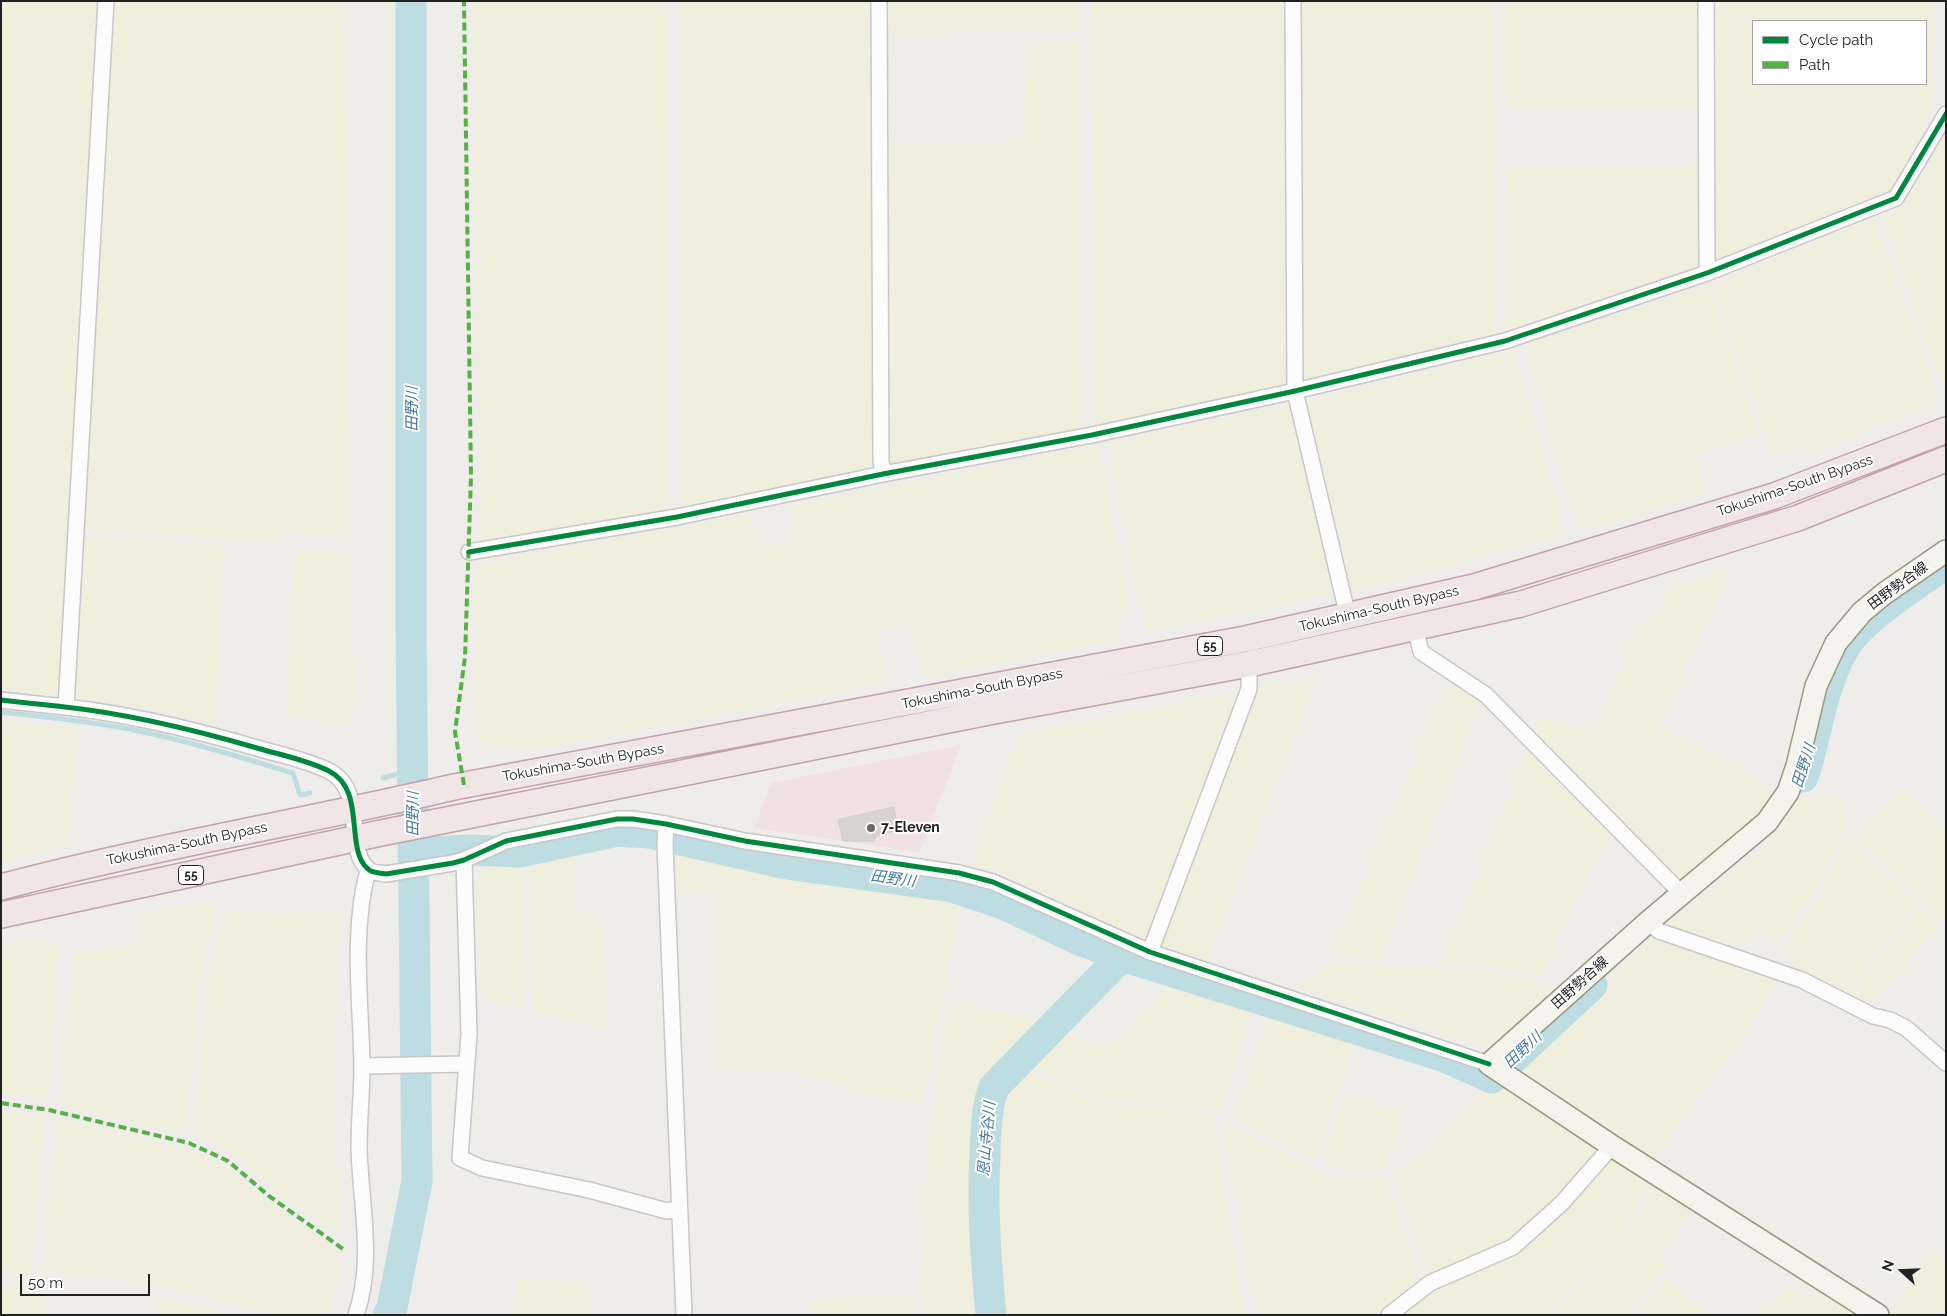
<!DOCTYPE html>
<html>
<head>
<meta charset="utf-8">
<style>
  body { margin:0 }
  #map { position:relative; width:1947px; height:1316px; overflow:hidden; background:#efedea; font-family:Raleway,sans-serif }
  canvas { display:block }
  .frame { position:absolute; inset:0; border:2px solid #212121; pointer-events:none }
  .legend { position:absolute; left:1752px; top:20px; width:175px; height:65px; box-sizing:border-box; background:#fff; border:1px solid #a6a6a6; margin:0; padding:6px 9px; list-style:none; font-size:15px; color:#212121 }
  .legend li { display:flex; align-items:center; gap:10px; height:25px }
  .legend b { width:25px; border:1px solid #a6a6a6 }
  .north { position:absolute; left:1877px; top:1246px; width:50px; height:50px; -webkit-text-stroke:4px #fff; paint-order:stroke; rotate:290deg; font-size:14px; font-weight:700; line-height:20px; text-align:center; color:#212121 }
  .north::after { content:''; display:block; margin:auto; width:18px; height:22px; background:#212121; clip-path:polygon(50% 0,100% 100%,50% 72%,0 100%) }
  .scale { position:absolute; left:20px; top:1274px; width:130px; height:22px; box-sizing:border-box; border:2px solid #212121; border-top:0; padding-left:6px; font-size:15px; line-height:18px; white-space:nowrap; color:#212121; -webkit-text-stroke:4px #fff; paint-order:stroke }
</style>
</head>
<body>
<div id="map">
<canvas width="1947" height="1316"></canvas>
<div class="frame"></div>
<ul class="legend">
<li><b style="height:6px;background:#00873e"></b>Cycle path</li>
<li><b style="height:6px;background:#55b145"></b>Path</li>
</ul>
<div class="north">N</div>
<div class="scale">50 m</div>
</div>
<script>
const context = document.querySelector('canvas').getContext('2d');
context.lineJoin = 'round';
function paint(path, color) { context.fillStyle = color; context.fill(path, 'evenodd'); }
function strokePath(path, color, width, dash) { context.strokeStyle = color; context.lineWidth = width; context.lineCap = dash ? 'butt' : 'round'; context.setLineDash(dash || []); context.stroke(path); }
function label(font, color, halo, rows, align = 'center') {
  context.font = font + ' Raleway,"Noto Sans JP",sans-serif'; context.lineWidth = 4; context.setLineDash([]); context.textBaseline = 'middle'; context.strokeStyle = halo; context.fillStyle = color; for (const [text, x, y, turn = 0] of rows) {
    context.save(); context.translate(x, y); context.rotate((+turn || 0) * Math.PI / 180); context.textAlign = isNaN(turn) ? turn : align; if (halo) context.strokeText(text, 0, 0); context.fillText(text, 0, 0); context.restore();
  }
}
paint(new Path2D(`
  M961 745 920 852 754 828 771 783Z`), '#f1e1e0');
paint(new Path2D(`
  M1 1H97L61 688 54 695 1 689Z
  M111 1H345L350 538 284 531 282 542 84 530Z
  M474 1H666L668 501 662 510 485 541 480 537Z
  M680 1H874L875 463 868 471 682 508Z
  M889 1H1080V32L890 33Z
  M1092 1H1287L1288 384 1283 390 1094 427Z
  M1300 1H1494L1497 332 1495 335 1306 383 1300 380Z
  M1506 1H1699V107H1506Z
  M1713 1H1933V108L1900 177 1890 190 1871 203 1719 261 1714 258ZM1753 21H1926V84H1753Z
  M1079 41 1081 428 896 466 890 460 888 144 1025 142 1027 42Z
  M1946 131V379L1939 380 1884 217 1906 206Z
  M1701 166V262L1694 273 1512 331 1508 326 1506 168Z
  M1875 217 1940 400 1808 454 1802 446 1773 456 1713 285Z
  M1708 287 1760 434 1695 454 1707 491 1613 522 1578 530 1525 345Z
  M1513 351 1566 534 1353 590 1306 402Z
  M1292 405 1334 594 1145 631 1109 442Z
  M1099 446 1132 611 1119 614 1121 639 922 677 909 622 877 629 888 682 542 748 477 745 475 571 482 563 748 515 756 548 794 540 789 506Z
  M84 537 224 545 215 722 211 724 152 709 79 698 77 693Z
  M294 550 352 552 353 705 350 725 288 716Z
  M1733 569 1659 727 1727 761 1777 791 1761 815 1683 882 1534 734 1543 716 1594 733 1642 619 1652 622 1668 589Z
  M1317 677 1207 960 1158 944 1256 688Z
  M1449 681 1480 699 1380 960 1332 954Z
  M1243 691 1148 938 1106 923 1017 879 972 863 1018 734Z
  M1 720 80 730 68 844 1 861Z
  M1529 748 1610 832 1541 976 1495 967 1440 965Z
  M1904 790 1946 832V919L1943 922 1859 839 1866 822Z
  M1843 795 1846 824 1815 891 1779 942 1759 928 1735 951 1665 928 1759 851 1778 831 1802 797Z
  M1849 836 1918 903 1845 995 1805 976 1795 965 1784 947 1819 897 1842 842Z
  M677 845 725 860 763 868 899 886 962 898 923 1103 888 1098 789 1071 715 1070V894L676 890Z
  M575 848 577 916 603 922 609 1031 533 1012 530 856Z
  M523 855 526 1009 488 998 480 990 477 886 480 877 493 864Z
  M196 904 217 906 204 957 185 1133 59 1105 74 953 138 945 140 913Z
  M1921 906 1941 925 1870 1006 1848 996Z
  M227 910 277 913 337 911 336 1155 339 1233 273 1189 227 1149 194 1134 211 965Z
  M1654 936 1780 979 1767 1002 1654 1160 1517 1072 1520 1065Z
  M30 938 59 944 47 1098 1 1093V947Z
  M1333 963 1493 972 1560 988 1507 1036 1493 1043 1481 1045 1297 987Z
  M1174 981 1254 1006 1221 1109 1104 1099 1087 1093 1026 1065 1058 1031 1104 1049 1112 1047Z
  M951 1002 1036 1021 1034 1029 1001 1062 985 1083 974 1112 971 1207 977 1315H924L921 1278 929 1145 941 1052Z
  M1270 1010 1356 1038 1318 1155 1310 1158 1233 1118Z
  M1021 1069 1087 1099 1105 1103 1214 1113 1222 1179 1246 1315H995L986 1200 991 1115 994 1100 999 1090Z
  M1497 1079 1601 1149 1572 1183 1536 1220 1511 1240 1466 1262 1443 1269 1431 1275 1393 1173 1424 1154Z
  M1345 1094 1403 1113 1385 1169H1342L1323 1162Z
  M1 1111 44 1116 31 1274H1Z
  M58 1118 184 1149 228 1168 258 1194 340 1253V1277L328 1315H273L182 1291 115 1279 43 1272Z
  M1224 1122 1323 1173 1347 1179 1385 1178 1420 1278 1376 1315H1256Z
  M1610 1157 1650 1182 1633 1215 1615 1239 1548 1315H1397L1435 1286 1489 1265Z
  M1655 1184 1692 1208 1666 1244 1661 1255 1664 1270 1627 1315H1553L1636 1218Z
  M1935 1248 1946 1256V1315L1894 1314 1892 1309Z
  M1668 1276 1693 1302 1712 1315H1636Z
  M517 1279 589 1282 591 1315H515Z
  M1787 1285 1809 1301 1820 1286 1863 1315H1748L1762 1303 1771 1307Z
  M1 1287 46 1290V1315H1Z
  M913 1294 916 1315H809L808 1301 850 1296Z
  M156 1299 206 1306 230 1315H156Z`), '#f0efde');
strokePath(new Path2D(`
  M1 712C46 717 90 721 134 730 188 741 240 757 293 773L300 795 310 793
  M383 778 413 770`), '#bddde2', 5);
strokePath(new Path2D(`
  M1803 777C1817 736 1821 690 1842 652 1860 618 1914 587 1946 563
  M413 853 469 850 520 852 617 831 649 833 786 864 952 887 1001 903 1077 939 1122 956 1445 1057 1492 1078 1592 985
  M388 1315 392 1308 417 1181 411 627V1
  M991 1315C986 1261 982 1209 985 1155 986 1131 986 1109 994 1087L1122 956`), '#bddde2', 31);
const building = new Path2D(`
  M894 807 898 830 876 836 874 841H843L838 820Z`);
paint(building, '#d6d3d1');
strokePath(building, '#d2cecb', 1);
const minor = new Path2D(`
  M879 1 881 461 883 474
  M1293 1 1295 391 1348 617
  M1706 1 1707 273
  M469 552 677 517 883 474 1092 435 1295 391 1505 341 1707 273 1896 198 1946 114
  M1415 627 1421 652 1486 695 1682 894
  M1 700C23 703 44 704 65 707 130 714 195 730 257 748 281 755 307 760 329 771 367 790 344 849 368 869 372 873 380 873 386 874L453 863 464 860 506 841 617 819H633L666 824 745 841 959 873 993 882 1150 952 1489 1064
  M66 707 106 1
  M666 824 665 845 684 1315
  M464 860 469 1034 460 1158 482 1168 589 1190 667 1211 679 1209
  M1648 922 1659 931 1802 980 1873 1016 1890 1020 1906 1028 1946 1063
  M1150 952 1249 689V664
  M362 1066 467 1064
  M356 1315C375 1260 360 1202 359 1146 359 1119 362 1093 362 1066 361 1002 351 933 368 870
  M1389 1315 1430 1283 1513 1247 1562 1203 1612 1146`);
const secondary = new Path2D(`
  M1878 1315 1612 1146 1489 1064 1648 922 1767 822 1788 792 1797 766 1816 686 1836 643 1862 612 1885 593 1946 551`);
const trunk = new Path2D(`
  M1 887C151 847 304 822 454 787L1245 639 1474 587 1774 496 1946 430
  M1 915 381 833 989 712 1249 664 1521 604 1798 518 1946 459`);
strokePath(minor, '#c8c7c6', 18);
strokePath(secondary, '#9a9981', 24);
strokePath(trunk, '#c5a1ae', 28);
strokePath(minor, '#fdfcfc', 15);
strokePath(secondary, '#f4f4ed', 21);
strokePath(trunk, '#efe6e5', 25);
strokePath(new Path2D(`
  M464 785 455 732 465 657 471 476 464 1
  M1 1103 49 1110 189 1143 228 1161 269 1196 343 1249`), '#55b145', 4, [8, 4]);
strokePath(new Path2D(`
  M469 552 677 517 883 474 1092 435 1295 391 1505 341 1707 273 1896 198 1946 114
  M1 700C23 703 44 704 65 707 130 714 195 730 257 748 281 755 307 760 329 771 367 790 344 849 368 869 372 873 380 873 386 874L453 863 464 860 506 841 617 819H633L666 824 745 841 959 873 993 882 1150 952 1489 1064`), '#00873e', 5);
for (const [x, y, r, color] of [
  [871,828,5,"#696867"]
]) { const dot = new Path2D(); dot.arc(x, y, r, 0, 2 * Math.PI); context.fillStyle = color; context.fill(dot); strokePath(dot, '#fff', 2); }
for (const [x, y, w] of [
  [1210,646,25],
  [191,875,25]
]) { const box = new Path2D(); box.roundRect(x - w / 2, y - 9.5, w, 19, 4); context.fillStyle = '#fff'; context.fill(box); strokePath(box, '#212121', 1); }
label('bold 12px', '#212121', null, [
  ["55",1210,646],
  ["55",191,875]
]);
label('14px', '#212121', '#fff', [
  ["Tokushima-South Bypass",1795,486,-19],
  ["田野勢合線",1898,586,-36],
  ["Tokushima-South Bypass",1379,609,-13],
  ["Tokushima-South Bypass",982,689,-11],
  ["Tokushima-South Bypass",583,763,-10],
  ["Tokushima-South Bypass",187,844,-12],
  ["田野勢合線",1580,983,-42]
]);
label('bold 14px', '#212121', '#fff', [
  ["7-Eleven",881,828]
], 'left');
label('italic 15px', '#457aa3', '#fff', [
  ["田野川",412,409,-90],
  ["田野川",1804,766,-72],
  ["田野川",413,814,-90],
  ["田野川",893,879,8],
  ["田野川",1523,1050,-43],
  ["恩山寺谷川",987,1139,-85]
]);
</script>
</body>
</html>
